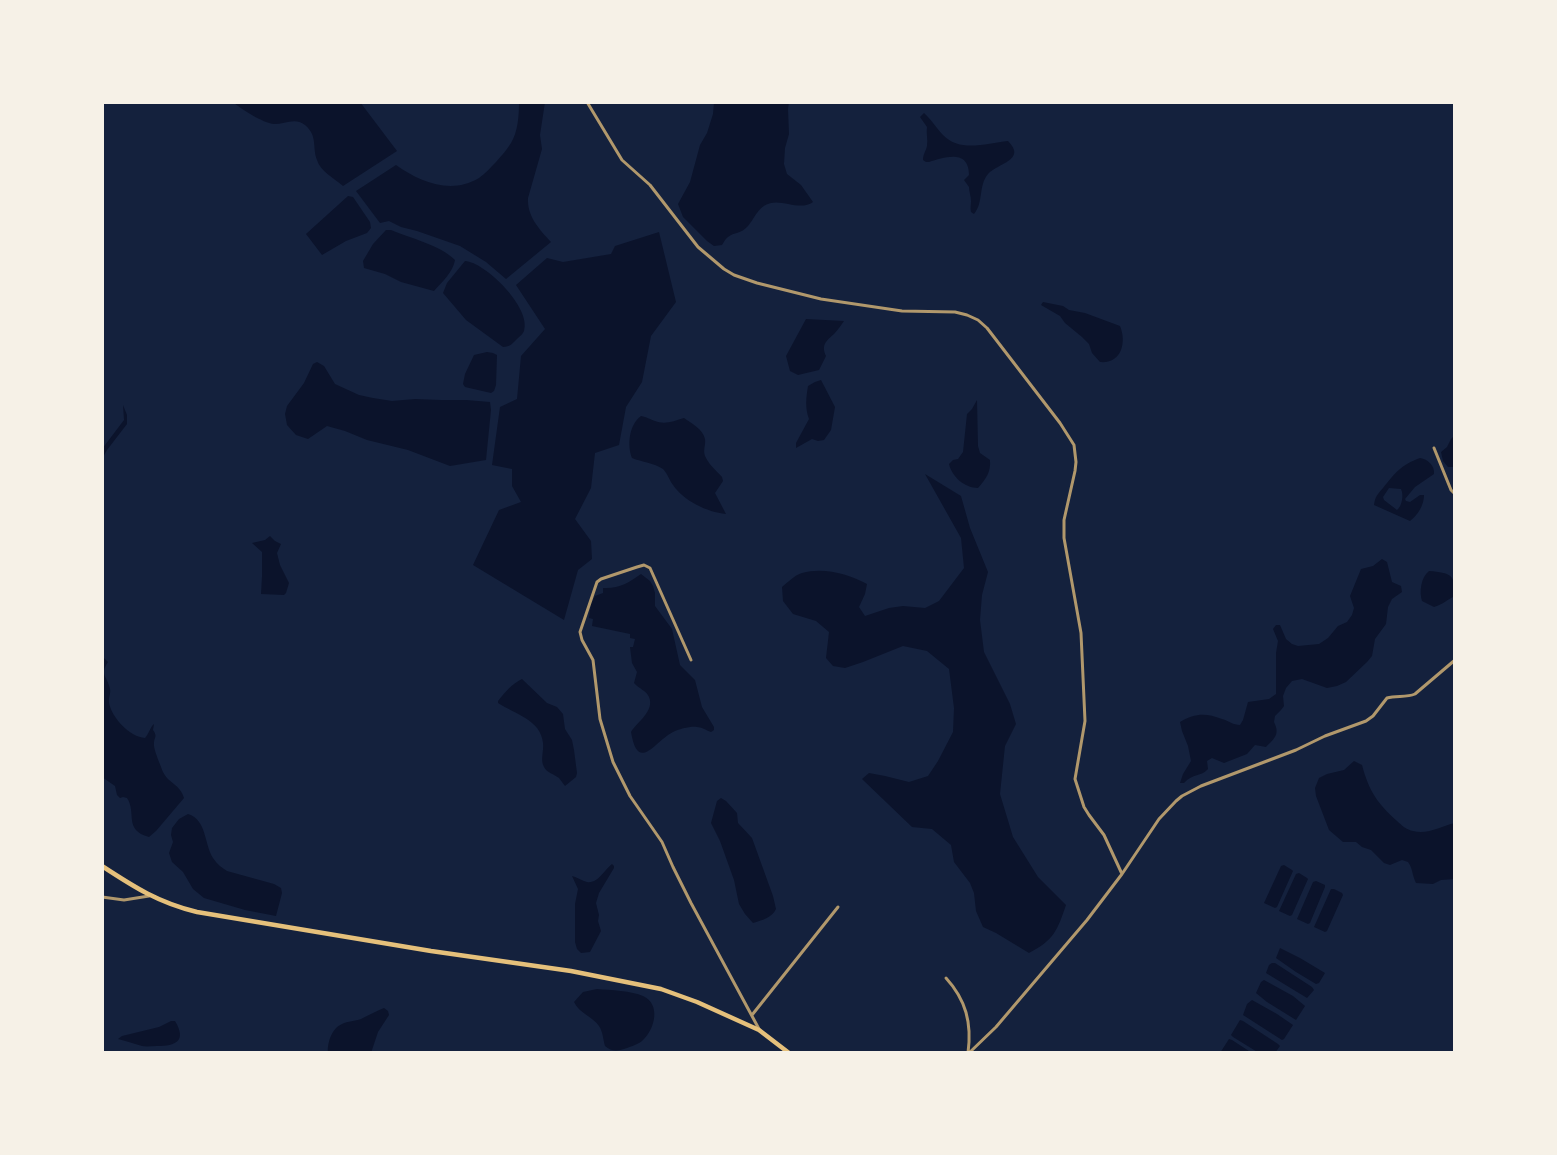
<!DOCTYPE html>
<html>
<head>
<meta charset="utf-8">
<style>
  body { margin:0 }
  #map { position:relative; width:1557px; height:1155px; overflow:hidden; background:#14213d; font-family:Rubik,sans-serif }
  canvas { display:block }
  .frame { position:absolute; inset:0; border:104px solid #f6f1e7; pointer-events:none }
</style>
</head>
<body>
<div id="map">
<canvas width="1557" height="1155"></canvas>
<div class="frame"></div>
</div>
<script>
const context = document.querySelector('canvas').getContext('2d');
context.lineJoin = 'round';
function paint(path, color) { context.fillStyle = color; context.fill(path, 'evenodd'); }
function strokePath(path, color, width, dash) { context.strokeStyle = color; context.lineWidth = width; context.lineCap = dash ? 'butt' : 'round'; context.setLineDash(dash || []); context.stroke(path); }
paint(new Path2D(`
  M233 102H360L397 151 343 186C335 179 320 171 317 160 312 147 318 136 305 125 295 117 285 124 274 124 263 123 241 109 233 102Z
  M519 102H545L540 135 542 149 528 198C527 216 539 229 551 242L506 279 486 262 460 246 417 231 401 227 389 221 380 223 356 191 396 165C420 182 451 195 479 178 485 174 491 167 496 162 501 156 507 150 511 143 518 132 519 115 519 102Z
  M714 102H789L788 109 789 134 785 148 784 164 787 174 801 185 813 202C801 211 784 200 771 203 758 206 755 218 748 226 741 234 734 232 728 237 725 239 724 242 722 245L714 246 707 241 683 217 678 204 690 182 700 145 707 133 713 114Z
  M924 113C932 120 936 128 943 135 960 153 987 143 1008 141 1027 160 998 163 988 174 978 186 984 202 974 214L971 212C970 208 971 205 971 201 971 196 969 192 969 187L964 180 969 175C969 149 945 157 929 162H926L923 160C923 154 926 151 927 146 928 139 926 133 927 127L920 117Z
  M348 196 353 197 370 222 371 228 367 233 346 241 322 255 306 234Z
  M386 230H391C410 238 440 245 455 260 453 272 442 282 434 291L401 282 385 274 364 268 363 261 373 244Z
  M659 232 676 302 651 336 642 382 626 407 619 445 595 453 591 488 575 519 591 541 592 559 578 570 564 620 473 565 499 510 521 502 512 486V469L492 465 500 407 517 399 521 356 545 329 516 285 547 258 563 262 611 254 615 246Z
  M465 261C485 262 532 308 524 331 523 334 520 336 518 338 513 343 510 347 503 347L466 320 443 293 447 283Z
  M1043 302 1063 306 1069 310 1085 313 1120 326C1127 343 1121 364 1100 362L1092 353 1089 344 1082 337 1065 323 1060 316 1041 305Z
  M806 319 844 321C841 325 838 330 834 334 826 341 821 345 826 356L819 370 798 375 790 371 786 356Z
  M487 352 493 353 497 355 496 385 494 391 491 393 465 387 463 384 465 374 474 355Z
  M317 362 324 366 335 384 359 395 373 398 392 401 415 399 441 400H466L490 402 491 410 486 460 450 466 408 450 367 440 345 431 327 426 308 439 296 435 287 425 285 414 287 406 304 383 313 364Z
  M821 380 835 407 831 430 824 440 818 441 812 439 796 448V443L809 419C805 408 806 398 808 386L815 382Z
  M977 400 978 446 980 453 990 460C991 472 986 479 978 488 965 488 952 477 949 464L953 460 958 459 963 452 967 414 972 409Z
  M123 405 127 415V424L107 450 102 459V449L124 420Z
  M641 416C647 417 649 419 655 421 665 425 674 421 684 418 691 423 703 429 705 439 706 446 702 451 706 458 710 466 717 471 722 477L723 481 715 493 726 514C707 512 684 501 673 485 669 480 668 474 663 469 654 463 642 462 632 458 627 445 629 425 641 416Z
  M1455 435V467H1448L1443 461 1441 452 1447 447 1451 439Z
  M1420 458C1428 459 1435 466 1434 474L1415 487 1405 499 1406 501 1410 502 1420 495H1424C1424 505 1418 515 1410 521L1374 505C1375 496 1378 494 1383 488 1395 473 1401 465 1420 458ZM1389 488 1401 489C1404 495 1402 506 1397 510L1384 500 1383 497Z
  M925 474 961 496 970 528 988 572 982 595 980 620 984 652 1010 704 1016 724 1005 746 1000 794 1013 837 1038 877 1066 905C1057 931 1054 940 1029 953L996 933 983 927 976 911 974 893 970 883 954 862 951 845 932 829 912 827 862 779 869 773 885 776 909 782 928 776 938 761 953 732 954 708 949 669 927 651 903 646 863 662 845 668 833 666 826 658 829 632 816 621 793 614 783 601 782 587C788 582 795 575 802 573 824 567 848 574 867 584L865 594 859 607 865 616 889 608 903 606 925 608 939 601 964 568 961 538Z
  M270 536 275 541 281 544 277 553 280 565 289 583 286 593 284 595 261 594 262 576V552L252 543 265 540Z
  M1382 559 1387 562 1392 582 1401 586 1402 592 1392 599 1388 607 1386 624 1375 639 1372 656 1367 662 1346 682 1337 686 1327 688 1302 679 1292 681 1286 688 1283 696 1284 706 1281 710 1275 716 1274 722C1280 734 1275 738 1266 747L1255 745 1247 754 1224 763 1212 758 1207 761 1208 769C1201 777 1193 773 1184 783H1180L1183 774 1191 761 1188 746 1182 731 1180 722C1195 713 1206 713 1222 719 1229 721 1233 725 1240 725L1243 720 1248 702 1269 699 1276 694V653L1278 641 1273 629 1276 625H1280L1286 639 1292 644 1298 646 1319 644 1328 638 1338 626 1347 622 1352 615 1354 608 1350 596 1361 569 1373 566Z
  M1429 571C1451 573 1455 574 1455 596 1448 599 1442 605 1434 607L1422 601C1419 592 1421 577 1429 571Z
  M641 574 650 581 653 586 655 593V606L672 629 680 665 695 680 702 707 714 727V730L711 732C706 730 701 727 697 727 691 726 679 729 673 732 655 741 638 774 631 732 637 722 655 711 649 697 647 691 638 688 634 683L637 672 632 663 630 647H633L635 639 630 638V634L592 626 593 619 589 618 591 604 595 596 603 593V588C619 589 628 583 641 574Z
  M102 656 108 662C99 675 108 677 110 689 111 694 108 698 109 703 112 718 130 737 145 738 149 734 150 727 154 724L153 730C158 737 154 737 154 743 153 749 161 766 163 772 169 784 180 784 184 798L156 831 149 837C123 830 137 813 127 798L123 797 120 798 117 795 115 786 102 777Z
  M522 679 547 703 557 707 563 714 565 729 572 740 574 750 577 773 576 777 565 786C563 783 561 781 559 778 554 774 547 773 544 767 540 760 544 751 543 743 541 720 515 714 498 703V701C505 692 512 684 522 679Z
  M1354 761 1362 765C1369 791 1377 803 1397 821 1401 825 1407 830 1413 831 1428 835 1441 826 1455 823V879L1441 880 1433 884 1416 883C1412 875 1413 869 1408 862L1402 860 1390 865 1384 863 1371 850 1362 847 1356 842H1343L1329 830 1316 796 1315 788 1319 778 1327 774 1344 770Z
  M721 798 726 801 737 813 738 823 752 838 773 896 776 909C772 918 762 920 753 923L745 914 739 904 734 880 720 841 711 823 717 801Z
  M188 814C207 820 204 844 213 858 217 864 222 868 227 871L274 884 281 888 282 893 276 916 245 910 204 898 193 889 183 872 172 862 169 853 173 842 171 835 172 828 179 819Z
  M612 864 614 866V868L599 893 596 903 599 915 598 921 601 931 590 952 581 953 577 949 575 942V904L578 889 572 876C577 877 582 881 587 882 598 884 605 869 612 864Z
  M1284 865 1292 870 1293 871 1277 907 1275 908 1264 903 1281 866Z
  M1299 873 1307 878 1308 879 1292 915 1290 916 1279 911 1296 874Z
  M1316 881 1325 885V887L1310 923 1308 924 1297 919 1313 882Z
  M1331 889H1334L1342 893 1343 895 1327 931 1325 932 1314 927Z
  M1280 948 1300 958 1325 973 1319 983 1316 984 1296 972 1276 958Z
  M1272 963H1275L1312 987 1314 990 1307 998 1266 973 1269 965Z
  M1264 980 1293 996 1305 1006 1296 1020 1267 1002 1256 993 1261 982Z
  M597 989C610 990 632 991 643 996 661 1004 655 1029 643 1040 639 1044 632 1046 627 1048 618 1051 612 1052 605 1046 603 1039 603 1032 599 1026 593 1017 579 1013 574 1002L583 992Z
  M1252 1000 1277 1014 1293 1025 1284 1039 1282 1040 1243 1015 1247 1004Z
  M384 1008 388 1011 389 1015 378 1032 371 1053H328C327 1043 332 1028 342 1024 348 1021 355 1021 361 1019 369 1015 376 1011 384 1008Z
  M1240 1020 1243 1021 1278 1044 1280 1046 1275 1053H1259L1233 1037 1231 1035Z
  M171 1021H175C187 1041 176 1046 157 1046 152 1046 147 1047 142 1046 134 1044 127 1041 118 1039L122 1036 159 1027Z
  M1229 1039 1232 1040 1252 1053H1220Z`), '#0b132b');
strokePath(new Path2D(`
  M587 102 622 160 650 185 698 247 724 269 734 275 757 283 821 299 902 311 955 312 967 315 978 320 987 328 1060 423 1074 445 1076 462 1075 471 1064 520V538L1081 633 1085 721 1075 779 1084 807 1089 815 1104 835 1122 874
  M1434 448 1451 490 1455 494
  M691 660 650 568 644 565 637 567 601 579 597 582 580 632 582 640 593 660 600 719 613 762 630 796 662 842 673 867 691 903 759 1029
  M102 897 124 900 149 896
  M946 978C966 1000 972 1023 968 1053
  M752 1015 838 907
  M969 1053 996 1027 1087 920 1122 874 1159 819 1176 801 1182 796 1201 786 1296 750 1325 736 1366 721 1373 716 1387 698C1396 695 1406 698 1415 694L1455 660`), '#b1986c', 3);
strokePath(new Path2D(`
  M102 866C134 887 159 903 197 912L431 951 571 971 661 989 697 1002 759 1030 789 1053`), '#e5c07b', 4.5);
</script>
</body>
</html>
